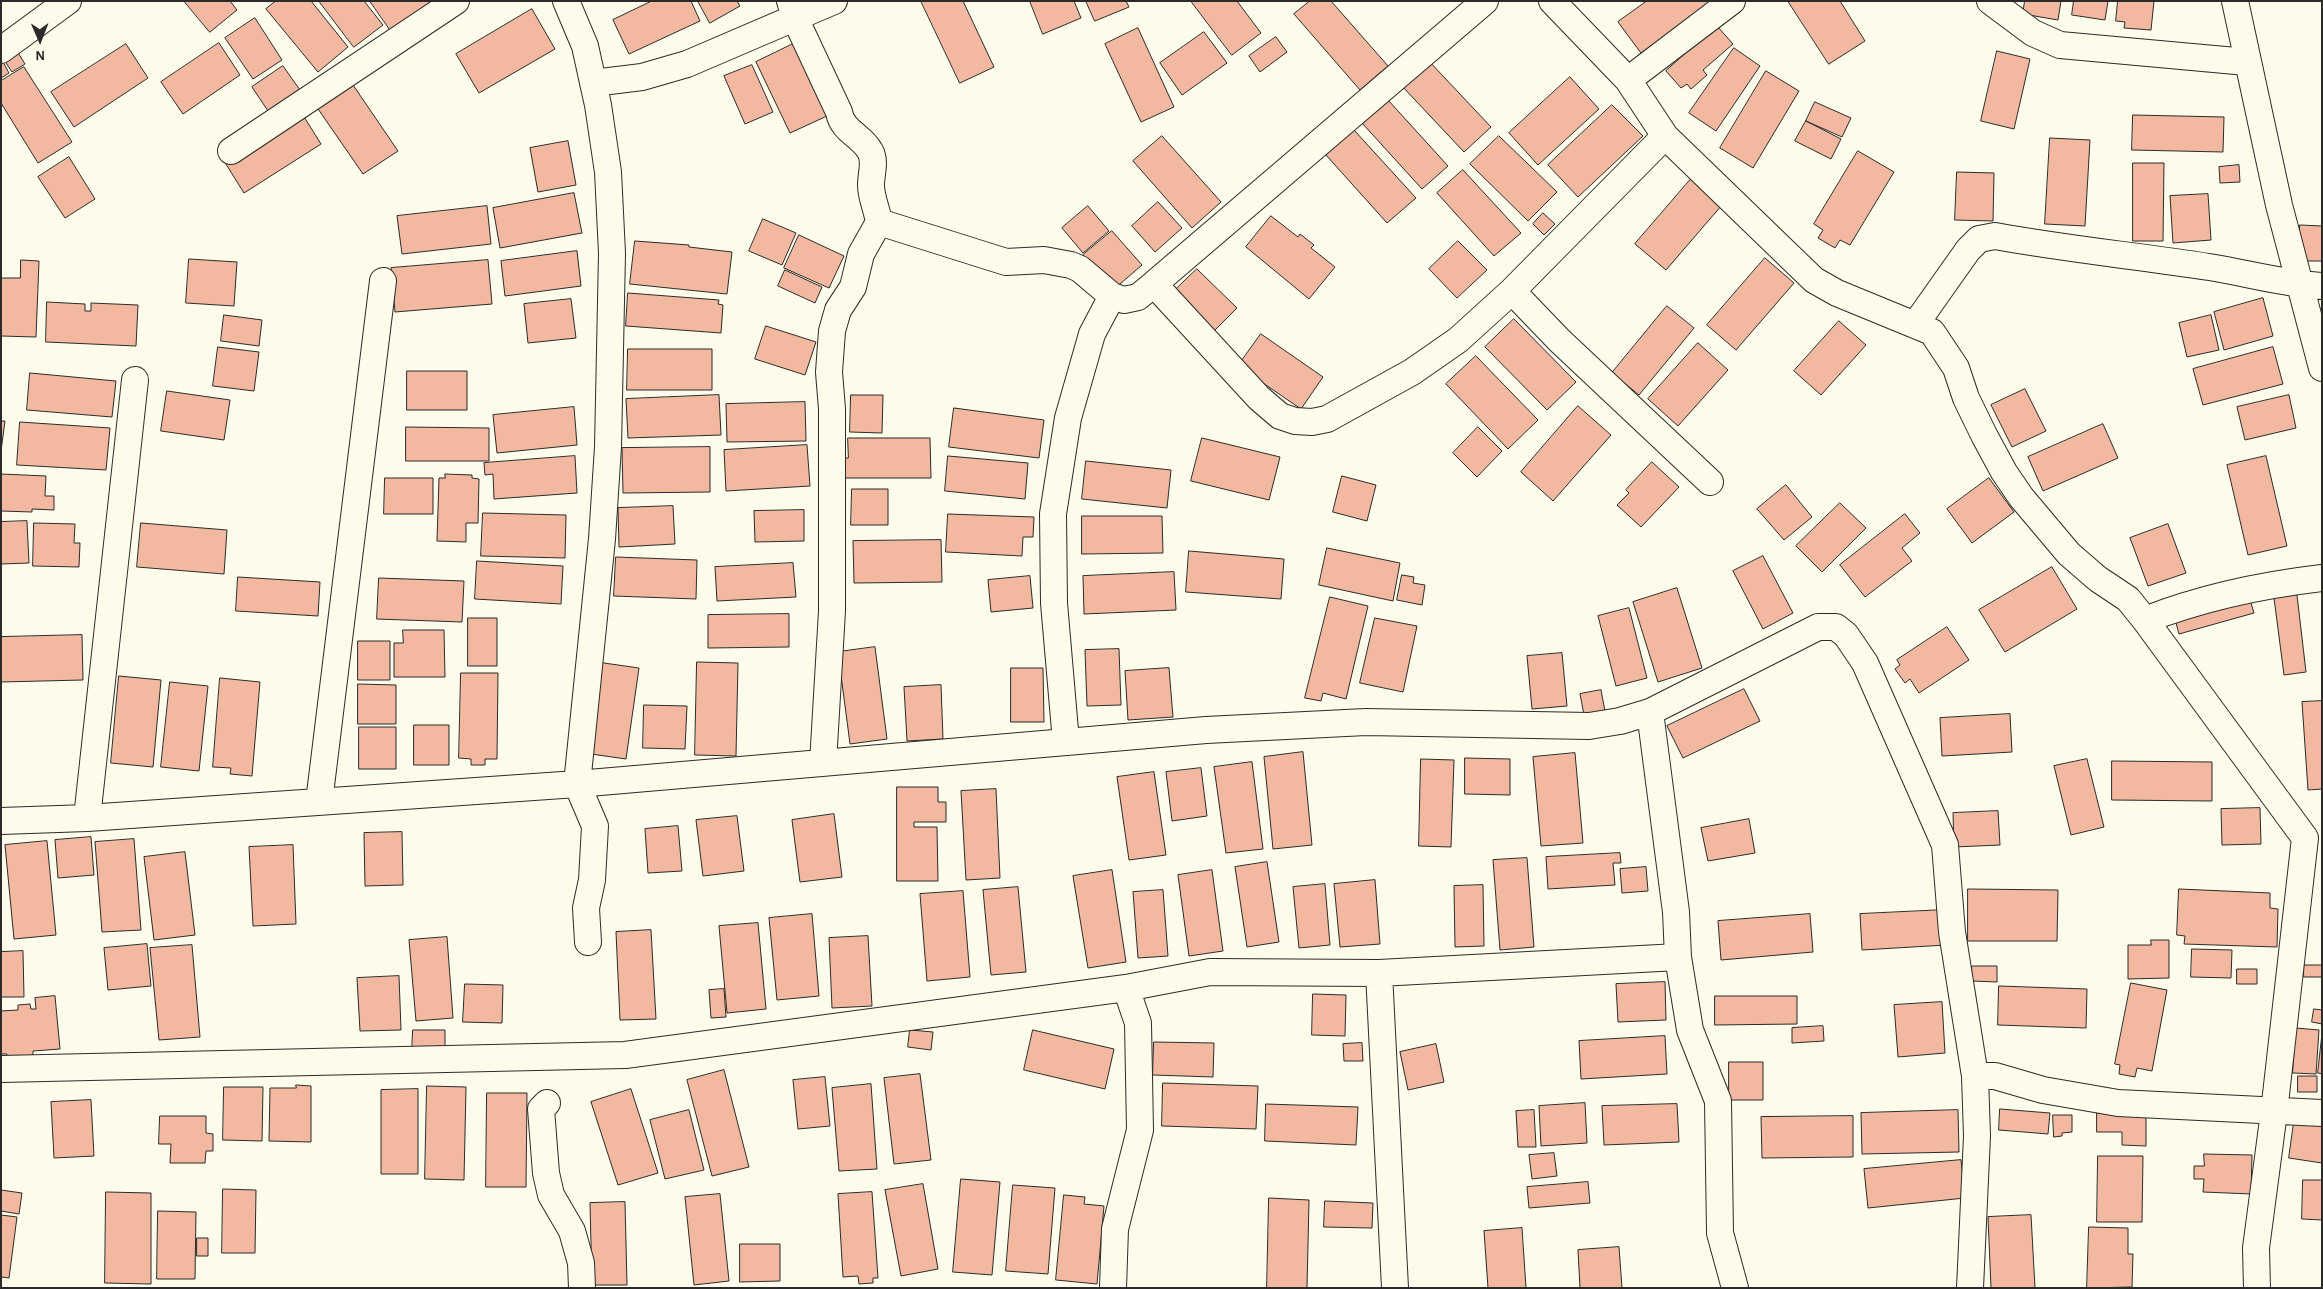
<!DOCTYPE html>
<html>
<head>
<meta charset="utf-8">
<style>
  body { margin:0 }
  #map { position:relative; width:2323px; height:1289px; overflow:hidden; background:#fdfbea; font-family:"Alegreya Sans",sans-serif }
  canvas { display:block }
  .frame { position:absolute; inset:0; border:2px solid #2b2b2b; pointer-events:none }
  .north { position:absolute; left:15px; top:15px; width:50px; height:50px; -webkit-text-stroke:4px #fdfbea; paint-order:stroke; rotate:179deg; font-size:14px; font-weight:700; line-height:20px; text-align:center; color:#2b2b2b }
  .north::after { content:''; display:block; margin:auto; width:18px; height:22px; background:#2b2b2b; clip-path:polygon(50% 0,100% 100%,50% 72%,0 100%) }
</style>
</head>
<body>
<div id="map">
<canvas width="2323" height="1289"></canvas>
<div class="frame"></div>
<div class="north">N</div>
</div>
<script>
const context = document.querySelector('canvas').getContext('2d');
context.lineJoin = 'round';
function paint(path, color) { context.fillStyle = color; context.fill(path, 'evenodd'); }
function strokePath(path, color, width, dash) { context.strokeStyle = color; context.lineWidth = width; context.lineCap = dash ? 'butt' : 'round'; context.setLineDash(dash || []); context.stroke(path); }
const building = new Path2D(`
  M184 1H230L237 10 210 32Z
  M276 1H311L348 47 318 72 266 9Z
  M319 1H364L383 25 354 47Z
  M370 1H434L391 31Z
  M652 1H691L700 21 629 54 613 20Z
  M698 1H737L740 6 710 23Z
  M921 1H963L994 67 960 83Z
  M1030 1H1074L1081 18 1043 34Z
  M1086 1H1126L1129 7 1095 21Z
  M1191 1H1237L1261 33 1232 55Z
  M1310 1H1331L1388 66 1360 90 1294 14Z
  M1647 1H1713L1641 53 1618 22Z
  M1788 1H1840L1865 41 1829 64Z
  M2025 1H2061L2058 20 2023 14Z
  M2074 1H2108L2105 20 2072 15Z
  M2118 1H2154L2151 30 2124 28 2125 22 2116 21Z
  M532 9 555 49 479 93 456 54Z
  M255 18 282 60 253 79 225 38Z
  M1717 26 1733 44 1703 70 1707 75 1691 89 1687 84 1681 88 1666 71Z
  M1138 28 1174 107 1141 122 1105 44Z
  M1204 32 1227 63 1182 95 1160 63Z
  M1276 37 1287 52 1260 72 1249 56Z
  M219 43 240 75 183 114 161 82Z
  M126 44 148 78 74 127 51 92Z
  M793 44 827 116 790 133 756 62Z
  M1734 48 1760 66 1716 131 1689 113Z
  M17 51 25 64 12 72 4 60Z
  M1997 51 2030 59 2014 129 1981 121Z
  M1427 59 1491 127 1464 152 1400 84Z
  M3 62 9 73 1 78V63Z
  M752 65 773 112 745 124 724 76Z
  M283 66 300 90 268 111 252 87Z
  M24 67 72 142 38 163 1 103V81Z
  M1766 71 1799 91 1753 168 1720 148Z
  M1570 77 1599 109 1538 165 1509 133Z
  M351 82 398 151 363 174 316 106Z
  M1388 100 1448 166 1422 189 1362 123Z
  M1815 102 1851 118 1842 137 1806 121Z
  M1612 105 1643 136 1578 197 1548 165Z
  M301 112 321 144 244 193 224 161Z
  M2133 115 2224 117 2223 152 2132 150Z
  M1806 121 1841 139 1831 159 1795 141Z
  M1354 130 1416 198 1387 223 1326 155Z
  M1162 136 1221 202 1192 228 1133 161Z
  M1499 136 1557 192 1528 221 1470 164Z
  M2050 138 2090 140 2085 226 2045 224Z
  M568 141 576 185 538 192 530 148Z
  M1858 151 1894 172 1850 245 1840 240 1835 248 1818 238 1823 230 1814 224Z
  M69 157 95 199 65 218 38 177Z
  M2133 163H2164L2163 241H2133Z
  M2239 165 2240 182 2220 183 2219 167Z
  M1463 170 1521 233 1494 256 1437 193Z
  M1957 172 1994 173 1993 221 1955 220Z
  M1691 179 1722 205 1666 270 1635 244Z
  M574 193 582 233 500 248 493 208Z
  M2208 194 2211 240 2173 243 2170 196Z
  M1158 202 1182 228 1155 252 1132 226Z
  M487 206 491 244 402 254 397 216Z
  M1088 206 1109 231 1083 253 1062 228Z
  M1543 213 1555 224 1544 235 1533 224Z
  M1271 216 1298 237 1300 234 1314 245 1311 248 1335 267 1309 299 1246 247Z
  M763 219 796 233 782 265 749 251Z
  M2300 225 2322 226V261H2299Z
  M1112 231 1142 265 1113 290 1083 255Z
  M799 235 844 256 829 288 784 268Z
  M635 241 689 245V247L732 252 727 294 630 284Z
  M1458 241 1487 270 1457 298 1429 269Z
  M577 251 581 286 505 296 501 261Z
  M1765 258 1794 283 1736 350 1707 325Z
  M189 259 237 262 234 306 186 303Z
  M21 260 39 261 36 337 1 336V278H20Z
  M488 260 492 304 395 312 391 268Z
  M1197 269 1237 308 1210 335 1170 295Z
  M785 270 822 287 815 303 778 286Z
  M628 293 719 300 718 304 723 305 721 333 626 326Z
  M2263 298 2273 336 2224 350 2214 312Z
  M571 299 576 338 528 343 524 304Z
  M47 302 85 304V311H91V303L138 305 136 346 46 342Z
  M1667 306 1694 328 1639 395 1612 373Z
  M224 315 262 320 259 346 221 341Z
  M2211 315 2219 350 2187 357 2179 323Z
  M1514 319 1576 382 1547 410 1485 347Z
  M1839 321 1866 345 1821 395 1794 371Z
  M766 326 816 342 805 375 755 359Z
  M1261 334 1323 377 1301 409 1238 366Z
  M1698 343 1728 370 1678 426 1648 399Z
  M218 347 259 352 254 391 213 386Z
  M2273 347 2283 384 2203 405 2193 369Z
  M628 349H712V390H627Z
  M1476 356 1538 420 1508 449 1446 384Z
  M407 371H467V410H407Z
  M30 373 116 381 112 417 27 410Z
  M2025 389 2046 431 2012 447 1991 405Z
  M167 391 230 400 224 440 161 431Z
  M719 395 721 435 628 438 626 399Z
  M851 395H883L882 433 850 432Z
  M2289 395 2296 428 2245 440 2237 407Z
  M805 402 806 441 727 442 726 404Z
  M1578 406 1611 435 1553 501 1521 472Z
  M574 407 577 445 497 453 493 415Z
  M954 408 1044 420 1039 458 949 447Z
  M1 421H5L1 451Z
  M20 422 110 428 106 470 17 465Z
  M2103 424 2118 458 2043 491 2028 457Z
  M406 427 489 428V461H406Z
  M1478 427 1502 451 1477 477 1453 453Z
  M848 438H930L931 478H843V458H848Z
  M1202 438 1280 457 1269 500 1191 481Z
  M807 445 810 486 726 491 724 450Z
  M710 447V492L623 493 622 448Z
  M575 456 577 493 494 499 493 474 485 475 484 463Z
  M948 456 1028 463 1025 499 945 491Z
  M2266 456 2287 546 2248 555 2227 465Z
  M1086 461 1171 470 1167 508 1082 499Z
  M1652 462 1679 487 1641 527 1617 505 1629 493 1626 490Z
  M1 474 46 476 45 496H54V510L32 509V512L1 511Z
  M445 474 472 475V478L479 479 478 523H466V542L437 541 439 478H445Z
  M1342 476 1376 485 1367 521 1333 512Z
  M385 478H433V514H384Z
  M1989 478 2014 512 1972 543 1947 509Z
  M1786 485 1812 517 1784 540 1757 509Z
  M852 489H888V525H851Z
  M1840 503 1866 528 1822 572 1796 546Z
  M673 506 675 544 619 547 618 508Z
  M804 510V541L755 542 754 511Z
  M483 513 566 515 565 558 481 556Z
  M948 514 1034 517 1033 537H1023L1022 556 946 552Z
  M1905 514 1920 533 1902 548 1912 561 1865 597 1840 565Z
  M1082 516H1162L1163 553 1082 554Z
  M27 521 29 563 1 564V522Z
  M34 523 75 524 74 543H80L79 567 33 566Z
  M141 523 227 530 224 574 137 567Z
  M2168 524 2186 573 2148 586 2130 538Z
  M941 540 942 582 854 583 853 541Z
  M1327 548 1400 563 1393 601 1319 585Z
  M1189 551 1284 559 1281 599 1186 592Z
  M1763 556 1793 613 1763 629 1733 571Z
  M616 557 697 560 696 599 614 596Z
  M477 561 563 566 561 604 475 599Z
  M793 563 796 597 717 601 715 567Z
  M2052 567 2077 609 2005 652 1979 610Z
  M1174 572 1176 610 1084 614 1083 576Z
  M1402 575 1414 577 1413 583 1425 585 1422 605 1397 600Z
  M1030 576 1033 608 991 612 988 580Z
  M238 577 320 582 318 616 236 611Z
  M379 578 464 581 462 622 377 619Z
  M2246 586 2254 613 2179 634 2172 608Z
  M1677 588 1702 668 1658 682 1633 602Z
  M2297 595 2306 672 2284 675 2274 598Z
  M1330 597 1368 606 1346 699 1323 693 1321 701 1305 698Z
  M1629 608 1647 678 1616 686 1598 616Z
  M789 614V647L708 648V615Z
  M468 618H497V666H468Z
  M1375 618 1417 626 1403 692 1360 683Z
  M1947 627 1969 660 1919 693 1910 679 1905 683 1895 669 1900 665 1897 660Z
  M403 630H444L445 677H394V643H403Z
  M82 635 83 680 1 682V637Z
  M358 641H390V680H358Z
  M875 647 887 739 850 744 838 652Z
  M1119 649 1121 705 1087 706 1085 650Z
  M1562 653 1567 706 1532 709 1527 656Z
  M597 662 639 668 626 759 584 753Z
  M697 662 738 663 736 756 695 755Z
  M1011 668H1043L1044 722H1011Z
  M1169 668 1173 717 1128 720 1125 671Z
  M461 673H498L497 759H485V765H471V759L459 758Z
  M119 676 161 680 153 767 111 763Z
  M220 678 260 682 252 776 230 774 231 768 213 767Z
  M170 682 208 686 199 771 161 767Z
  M358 684 396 685V724H358Z
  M941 685 943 739 907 741 904 687Z
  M1744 689 1760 721 1683 758 1667 726Z
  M1601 690 1605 711 1584 715 1580 694Z
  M2322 701V789L2308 790 2302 702Z
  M644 705 687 706 685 749 643 748Z
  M2010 714 2012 752 1942 756 1940 718Z
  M414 725H449V765H414Z
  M359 727H396V769H359Z
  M1303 752 1312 845 1273 849 1264 757Z
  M1575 753 1583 843 1541 846 1533 757Z
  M1465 758 1510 759V795L1465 794Z
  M1421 759 1454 760 1451 847 1419 846Z
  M2087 759 2104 827 2071 835 2054 766Z
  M2112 761 2212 762V801L2112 800Z
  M1252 762 1263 849 1226 853 1214 767Z
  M1201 768 1207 816 1172 821 1166 772Z
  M1154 772 1166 855 1129 860 1117 777Z
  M897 787H938V802H946V822H914V827H937L938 881H897Z
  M996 789 1000 878 966 880 961 791Z
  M2260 808 2261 844 2222 845 2221 809Z
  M1998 811 2000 845 1954 847 1953 813Z
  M834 814 842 877 800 882 792 820Z
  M737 816 744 871 703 876 696 820Z
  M1749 819 1755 853 1708 861 1701 828Z
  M678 826 682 871 648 873 645 829Z
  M402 832 403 885 365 886 364 833Z
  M91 837 94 875 58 878 55 840Z
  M134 839 141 930 102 932 95 842Z
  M47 841 56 935 14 939 5 845Z
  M293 845 296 924 253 926 249 847Z
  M185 852 195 935 154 940 144 857Z
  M1620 853 1621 863H1613L1615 885 1548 889 1546 857Z
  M1527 858 1534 947 1500 950 1493 860Z
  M1267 862 1279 942 1247 947 1235 867Z
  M1646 867 1648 891 1622 893 1620 869Z
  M1112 870 1126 962 1088 968 1073 876Z
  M1212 870 1223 951 1189 956 1178 875Z
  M1375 880 1380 944 1340 947 1334 884Z
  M1325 884 1330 945 1299 948 1293 887Z
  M1483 885 1484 946 1455 947 1454 886Z
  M1018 887 1026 972 991 975 983 890Z
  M1968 889 2058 890 2057 941H1968Z
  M2179 889 2270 893V908L2278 909 2277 947 2184 944 2185 936 2177 935Z
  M1163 890 1168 956 1138 958 1133 892Z
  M963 891 970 977 927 981 920 894Z
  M1944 910 1946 945 1862 950 1860 914Z
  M812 914 819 996 777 1000 769 918Z
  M1810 914 1813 952 1721 960 1718 921Z
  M758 923 766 1009 727 1013 719 926Z
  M651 930 656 1019 620 1020 616 932Z
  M868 936 872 1006 832 1008 829 938Z
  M447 937 453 1018 416 1021 409 940Z
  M2151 940H2169V978L2128 979V945H2151Z
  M147 944 151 986 108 990 104 948Z
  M192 945 200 1037 159 1040 150 948Z
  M2192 949 2232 950 2231 978 2191 977Z
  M23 951 24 997H1V952Z
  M2304 965H2322V977H2304Z
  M1972 966H1997V982L1972 981Z
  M2237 969H2257V984H2237Z
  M399 976 401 1030 360 1031 357 978Z
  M1665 982 1666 1020 1618 1022 1616 984Z
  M2131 983 2167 990 2152 1071 2137 1068 2135 1077 2119 1074 2120 1065 2115 1064Z
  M465 984 503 985 502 1023 463 1022Z
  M1999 986 2087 989 2086 1028 1998 1025Z
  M724 989 726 1017 711 1018 709 990Z
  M1313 994 1346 995 1345 1036 1312 1035Z
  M55 996 60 1049 33 1051V1056L7 1058V1054H1V1011L18 1010V1005L30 1004 31 1009H36L35 998Z
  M1715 996H1797V1024L1715 1025Z
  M1942 1002 1945 1053 1898 1057 1894 1005Z
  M2314 1009 2322 1010V1024L2312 1022Z
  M1823 1026 1824 1041 1792 1043V1028Z
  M2296 1028 2319 1030 2316 1074 2293 1073Z
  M413 1030H445V1053H412Z
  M910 1030 933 1032 931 1050 908 1047Z
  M1033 1030 1114 1049 1105 1089 1024 1070Z
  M2322 1034V1074L2318 1073Z
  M1665 1036 1667 1074 1581 1079 1579 1041Z
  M1154 1042 1214 1043 1213 1077 1153 1075Z
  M1362 1043 1363 1061H1344L1343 1044Z
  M1436 1044 1444 1082 1408 1090 1400 1052Z
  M1729 1062H1763V1100H1729Z
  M724 1070 749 1167 712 1176 687 1080Z
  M920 1074 931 1160 894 1164 884 1078Z
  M2298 1076H2317V1092H2298Z
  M825 1077 830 1126 798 1129 793 1080Z
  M1163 1083 1258 1086 1256 1129 1162 1126Z
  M871 1084 877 1169 839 1171 832 1088Z
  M296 1085 311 1086V1142L269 1141 270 1088H296Z
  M427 1086 466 1087 464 1180 425 1179Z
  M224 1087H263L262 1141 223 1140Z
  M418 1089V1174H381V1090Z
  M631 1089 658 1173 618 1185 591 1102Z
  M487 1093H527L526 1187H486Z
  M91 1100 94 1156 54 1158 51 1102Z
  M1585 1103 1587 1143 1541 1146 1539 1106Z
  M1266 1104 1358 1107 1356 1145 1265 1141Z
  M1677 1104 1679 1142 1604 1145 1602 1106Z
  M2000 1109 2050 1113 2048 1134 1999 1130Z
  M689 1110 704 1170 665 1179 650 1120Z
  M1534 1110 1536 1147H1518L1516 1111Z
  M1958 1110 1959 1152 1862 1154 1861 1113Z
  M2097 1113 2146 1114V1146L2122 1145V1132H2097Z
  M2053 1115H2072V1132L2062 1133V1136L2054 1137Z
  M160 1116H206V1133L213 1134V1151H206L205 1163H170L171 1144H159Z
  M1853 1116V1157L1762 1158 1761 1117Z
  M2294 1122 2322 1126V1163L2289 1158Z
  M1554 1153 1557 1176 1532 1179 1529 1155Z
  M2204 1154 2252 1155 2251 1194 2203 1192 2204 1179H2194V1166H2204Z
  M2098 1156H2143L2142 1222H2097Z
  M1961 1160 1965 1198 1868 1208 1864 1169Z
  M961 1179 1000 1182 992 1275 953 1272Z
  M2303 1180H2322V1220L2302 1219Z
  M1588 1182 1590 1203 1529 1208 1527 1187Z
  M923 1184 938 1269 901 1276 885 1190Z
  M1013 1185 1055 1188 1048 1274 1006 1271Z
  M223 1189 256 1190 255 1253H222Z
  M1 1190 22 1193 19 1214 1 1211Z
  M106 1192 151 1193V1284L105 1283Z
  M872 1192 878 1278H873V1283L859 1284 858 1276 843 1277 838 1194Z
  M720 1194 729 1281 694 1285 685 1197Z
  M1064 1195 1085 1197 1084 1204 1104 1206 1097 1284 1056 1280Z
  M1269 1198 1309 1200 1307 1288H1267Z
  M1325 1201 1373 1203 1372 1228 1324 1227Z
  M625 1202 627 1285H592L590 1203Z
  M158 1211 196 1212 195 1279H157Z
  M1 1215 17 1217 9 1278 1 1277Z
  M2031 1215 2035 1288H1991L1988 1217Z
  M2089 1227 2128 1228V1254H2133L2132 1287 2087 1288Z
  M1522 1228 1526 1288H1488L1484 1231Z
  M197 1238H208V1256H197Z
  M740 1244H780V1281L740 1282Z
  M1619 1247 1622 1288H1580L1578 1250Z`);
paint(building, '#f2b8a0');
strokePath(building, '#2b2b2b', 1);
const minor = new Path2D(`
  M566 1 585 46 598 105 608 172 612 253 608 447 602 539 577 784 595 826 592 880 586 908 588 942
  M790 1 795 18 839 112C842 131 862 136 870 151 876 161 871 174 871 185 871 198 877 209 879 222L1006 262 1044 260 1071 265 1080 269 1112 296 1124 300 1138 297 1154 284 1485 1
  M1552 1 1628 80 1665 136 1814 280 1837 293 1932 332 1956 368 1966 398 1984 435 2004 472 2021 497 2069 554 2098 579 2128 599 2145 620C2201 598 2262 585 2322 578
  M1990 1 2033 33 2060 45 2247 62
  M2235 1 2279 205 2322 368
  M1 50 68 1
  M1628 80 1732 1
  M593 83 642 77 687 64 834 1
  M231 151 456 1
  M1154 284 1259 398 1280 416 1295 421 1312 422 1327 419 1412 372 1458 340 1512 291 1665 136
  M1512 291 1559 340 1710 482
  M1915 325 1968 250 1979 239 1995 236C2066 249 2138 256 2209 267 2247 273 2284 284 2322 286
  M2145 620 2305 838 2274 1112 2256 1248 2257 1288
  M1650 712 1676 912 1678 957 1690 1030 1718 1101 1720 1233 1735 1288
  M1066 742 1054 603 1053 514 1068 418 1092 334 1112 296
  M823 763 832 611V409L829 372 832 331 838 310 853 287 861 254 879 222
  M319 802 383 281
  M87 818 135 380
  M1 821 87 818 577 784 1206 730 1366 722 1589 726 1620 721 1650 712 1818 627H1836L1846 635 1865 663 1945 845 1952 932 1975 1076 1977 1136 1970 1288
  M1379 973 1678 957
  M1 1069 625 1055 1126 988 1210 972 1379 973 1395 1288
  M1975 1076H1995L2043 1090 2118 1103 2322 1113
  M547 1103 541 1109 546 1173 551 1195 572 1231 581 1263 582 1288
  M1113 1288 1115 1229 1140 1130 1138 1023 1126 988`);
strokePath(minor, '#2b2b2b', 28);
strokePath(minor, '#fdfbea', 26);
</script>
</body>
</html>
